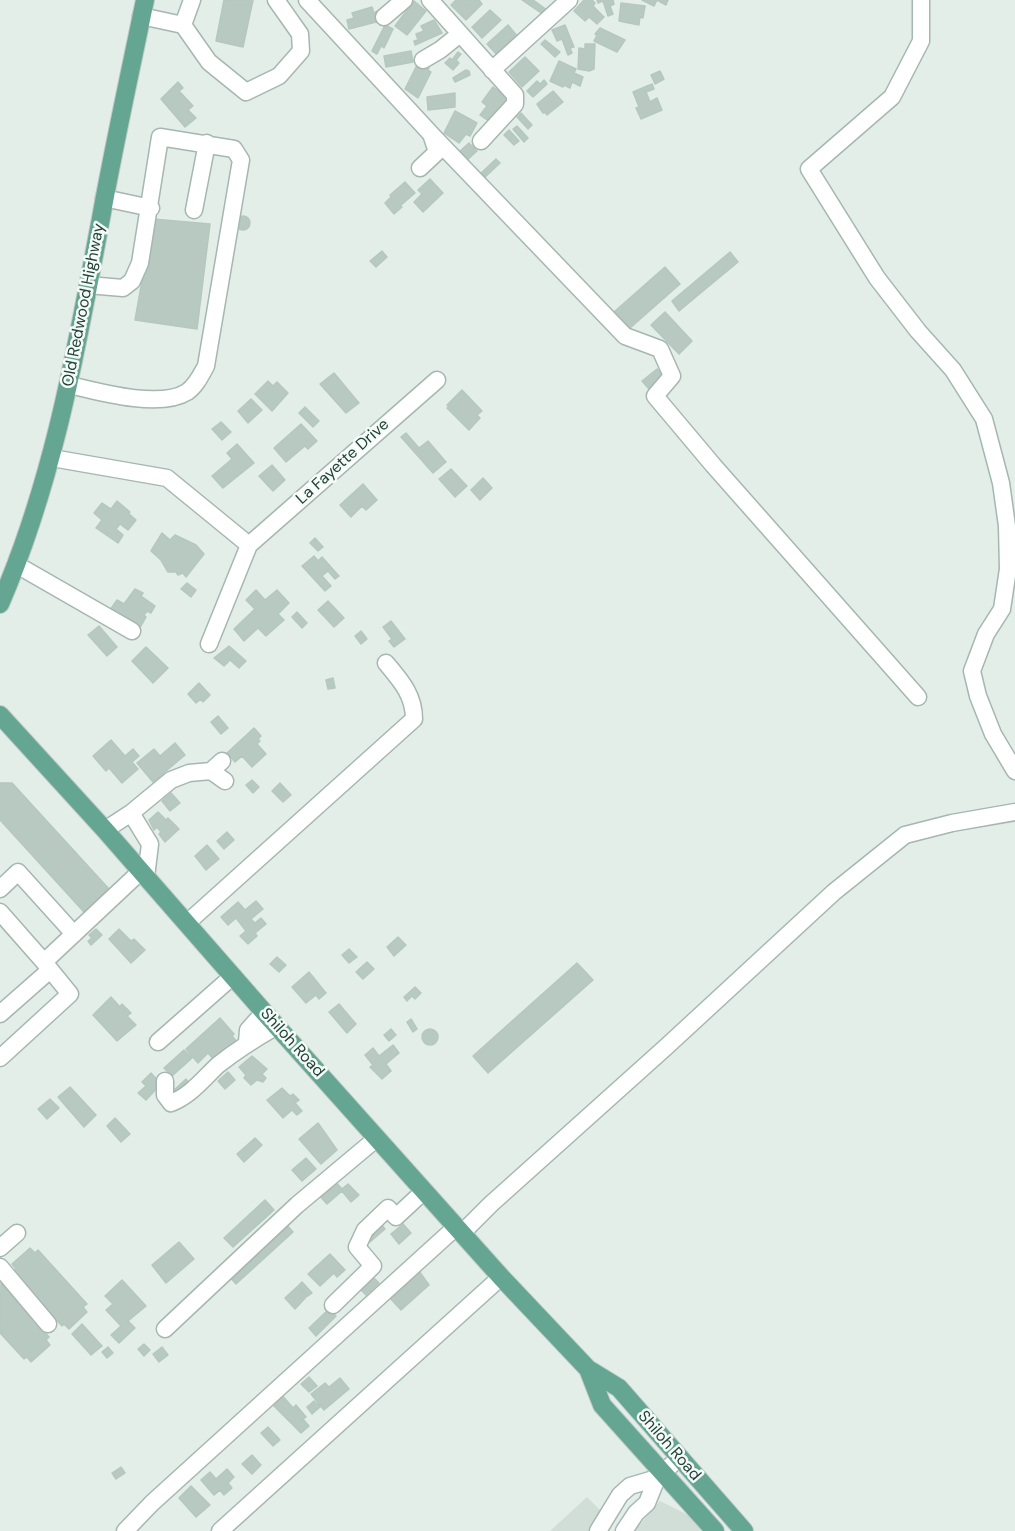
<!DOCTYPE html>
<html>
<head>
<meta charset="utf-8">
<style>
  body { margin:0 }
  canvas { display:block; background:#e3eee9 }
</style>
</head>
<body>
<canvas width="1015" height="1531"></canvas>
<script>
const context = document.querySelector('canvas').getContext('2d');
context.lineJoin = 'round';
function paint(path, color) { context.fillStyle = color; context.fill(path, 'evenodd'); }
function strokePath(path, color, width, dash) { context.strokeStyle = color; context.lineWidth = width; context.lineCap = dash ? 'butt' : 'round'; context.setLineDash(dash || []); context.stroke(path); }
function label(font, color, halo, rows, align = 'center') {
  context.font = font + ' "DM Sans",sans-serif'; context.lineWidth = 5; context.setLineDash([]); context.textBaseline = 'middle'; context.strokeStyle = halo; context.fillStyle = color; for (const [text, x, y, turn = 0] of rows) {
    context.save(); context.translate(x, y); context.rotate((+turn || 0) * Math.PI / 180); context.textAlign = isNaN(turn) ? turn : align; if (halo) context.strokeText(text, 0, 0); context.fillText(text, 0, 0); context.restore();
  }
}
paint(new Path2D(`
  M587 1497 602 1512 594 1531H550Z
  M660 1501 694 1518 703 1531H634Z`), '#d1ded8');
const building = new Path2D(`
  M224 0H253L243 47 216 41Z
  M456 0H479L482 4 466 20 451 5Z
  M522 0H533L547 10 544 15Z
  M584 0H592L595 3 593 6 604 17 597 24 589 17 585 21 574 11Z
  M597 0H613L614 4 610 6 613 14 608 16 603 1 598 3Z
  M642 0H668L666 5 657 0 654 6Z
  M414 1 426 11 407 35 395 26Z
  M621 3 645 6 643 18 640 17 639 25 619 21Z
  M372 7 374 13 377 11 380 21 349 29 347 20 354 18 352 13Z
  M490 10 501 20 482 38 472 27Z
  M434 20 442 33 415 45 414 41 418 40 416 34 424 31 421 26Z
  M385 25 393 29 384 48 381 46 377 54 372 51Z
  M508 25 518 37 498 56 487 44Z
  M565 25 574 47 570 48 572 53 568 55 562 39 557 41 552 30Z
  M600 28 625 40 617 52 594 41 597 35 595 34Z
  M545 40 560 52 555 57 541 44Z
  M585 44H595L594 69 589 71 578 69 579 48 585 49Z
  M411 51 413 62 386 67 384 56Z
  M458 52 461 54 456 60 459 63 453 70 445 63 450 58 452 60Z
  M525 57 539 71 522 87 509 72Z
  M559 61 576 69 574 73 583 77 580 86 572 82 570 88 564 85 563 87 550 81Z
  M417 65 429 68 428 70 431 72 418 98 405 89Z
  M466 70 469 71 470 75 455 82 453 78Z
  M660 71 664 79 655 84 651 75Z
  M544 80 547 84 533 97 527 91 537 81 540 84Z
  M178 82 183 88 179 91 193 106 188 110 196 118 185 127 161 99Z
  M652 84 654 89 646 92 650 102 657 98 662 110 641 119 636 108 639 107 633 92Z
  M493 87 509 98 490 122 480 115 487 106 482 102Z
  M553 91 563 102 547 115 545 112 543 113 537 104Z
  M455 93V107L428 110 427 97Z
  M455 111 477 123 470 136 466 134 459 143 444 133Z
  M521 113 532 125 528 129 517 117Z
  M517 126 528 138 524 142 513 129Z
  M509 130 519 141 514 145 504 135Z
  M469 143 477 151 466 161 458 153Z
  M496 159 500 163 483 179 479 175Z
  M430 179 443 193 423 212 414 202 422 194 418 190Z
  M405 182 415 193 400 206 402 207 394 214 385 203 391 197 390 195Z
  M236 223a7 7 0 1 1 14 0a7 7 0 1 1-14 0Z
  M153 219 210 224 197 329 135 320Z
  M382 251 387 257 376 267 370 261Z
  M730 252 738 262 679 311 672 301Z
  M665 267 680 284 630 328 614 312Z
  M665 312 692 341 679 354 651 325Z
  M657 369 664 377 649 389 642 381Z
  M334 373 359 403 346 413 320 384Z
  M268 381 273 386 277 382 288 393 272 411 255 394Z
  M462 390 482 411 477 415 480 418 469 430 447 408 449 406 447 405Z
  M251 399 262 410 248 423 238 411Z
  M305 407 319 421 313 427 299 413Z
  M221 422 231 432 222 440 212 429Z
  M301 424 317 441 308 449 305 446 299 451 286 462 274 448Z
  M406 433 419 448 428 441 446 462 433 473 401 437Z
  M237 444 254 463 223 488 212 476 232 459 227 453Z
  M272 465 285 480 273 491 259 476Z
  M451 469 467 486 455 497 439 479Z
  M483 478 492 488 480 500 471 490Z
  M363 484 377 500 366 510 362 506 351 517 340 505Z
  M117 501 130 512 128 513 136 520 128 530 120 524 116 529 123 535 118 543 96 528 102 520 94 513 102 503 111 509Z
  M162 533 170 540 175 535 196 545 204 554 186 577 183 573 178 575 176 572H168L161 560 151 551Z
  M315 538 323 547 318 551 310 543Z
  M314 556 318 561 322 557 339 576 335 579 328 571 322 576 331 586 325 591 302 566Z
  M187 583 196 590 191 597 181 589Z
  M135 589 143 593 141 596 155 606 151 613 147 611 144 615 146 617 139 629 110 610 117 600 124 604Z
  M256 590 265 600 277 590 289 603 278 614 284 620 266 636 258 628 244 641 234 629 255 609 246 600Z
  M328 601 344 618 334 627 318 610Z
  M297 612 307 623 302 628 292 617Z
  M391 621 405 639 394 647 389 641 392 639 383 627Z
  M99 626 117 647 107 656 88 635Z
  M361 631 367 639 361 644 355 636Z
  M229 646 246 661 239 668 230 660 224 666 214 658Z
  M146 647 168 668 153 683 132 661Z
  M333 678 335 688 328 689 326 680Z
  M199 683 210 695 203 702 201 699 196 703 188 694Z
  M218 716 228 728 221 734 211 722Z
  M254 728 261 736 258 739 260 741 257 744 266 754 252 767 242 756 235 762 227 753Z
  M111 740 125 756 133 749 139 756 132 762 138 769 122 783 109 768 106 771 93 756Z
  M175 743 185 755 153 782 137 763 154 749 160 756Z
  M252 780 259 787 253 793 246 785Z
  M0 783H12L109 889 84 912 0 820Z
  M280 783 291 795 283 802 272 791Z
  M171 793 180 803 170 811 162 801Z
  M158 812 166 820 168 818 179 829 165 842 159 834 161 832 157 827 154 830 149 820Z
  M227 832 234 840 224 849 217 841Z
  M207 845 219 859 206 870 195 856Z
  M256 901 263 909 251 919 255 923 261 918 266 924 255 933 257 936 248 944 240 936 246 931 236 918 228 925 221 917 238 902 245 910Z
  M96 929 102 935 91 945 88 941 92 938 89 935Z
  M119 929 131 941 134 939 145 950 131 963 109 939Z
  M398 937 406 945 394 956 387 947Z
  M349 949 357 957 349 963 342 955Z
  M277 957 286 965 279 972 270 964Z
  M367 962 374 969 363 979 356 972Z
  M577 963 593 980 488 1073 473 1056Z
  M309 972 326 993 319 999 316 995 306 1003 292 987Z
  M415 987 421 993 415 999 412 996 407 1001 404 997Z
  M111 997 120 1007 122 1004 131 1013 127 1016 136 1025 117 1041 93 1015Z
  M339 1004 356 1024 347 1033 329 1012Z
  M220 1018 234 1034 232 1036 238 1043 216 1062 208 1053 198 1063 186 1049Z
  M411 1019 417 1029 413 1032 407 1022Z
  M422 1037a8 8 0 1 1 16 0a8 8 0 1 1-16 0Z
  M391 1029 396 1035 389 1041 384 1035Z
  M393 1045 399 1053 386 1064 391 1071 382 1079 370 1067 373 1065 365 1055 373 1048 379 1056Z
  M184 1050 192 1058 172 1076 164 1068Z
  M252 1056 267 1069 262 1074 266 1078 263 1082 257 1080 251 1085 244 1078 246 1075 239 1067Z
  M228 1072 235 1080 225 1089 218 1081Z
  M151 1073 161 1084 146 1100 138 1093 146 1086 142 1082Z
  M186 1079 191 1085 178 1097 173 1091Z
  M70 1087 96 1115 84 1127 58 1097Z
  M282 1088 290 1096 293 1094 299 1100 295 1103 302 1111 297 1115 292 1110 283 1118 267 1100Z
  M50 1099 59 1108 47 1119 38 1109Z
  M115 1118 130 1134 121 1142 107 1126Z
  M318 1123 337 1150 321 1164 299 1139Z
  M255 1138 262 1145 244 1162 237 1154Z
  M306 1158 316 1169 302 1181 292 1170Z
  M332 1178 342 1189 348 1184 359 1195 351 1202 342 1191 327 1204 318 1194Z
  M265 1200 274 1210 233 1247 224 1238Z
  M284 1222 293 1232 236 1284 227 1274Z
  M381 1224 385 1229 370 1242 365 1237Z
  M403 1224 411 1233 399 1244 391 1234Z
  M179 1242 194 1259 166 1283 152 1265Z
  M30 1248 35 1253 38 1250 87 1304 83 1307 87 1312 69 1329 64 1324 62 1326 13 1272 16 1269 12 1264Z
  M330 1254 345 1270 337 1277 334 1273 320 1286 308 1274Z
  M419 1271 429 1285 401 1310 390 1298Z
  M371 1275 379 1283 366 1295 358 1287Z
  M122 1280 146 1306 128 1321 135 1328 119 1343 111 1335 121 1326 106 1310 113 1304 105 1296Z
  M302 1282 312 1293 308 1296 299 1285Z
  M1 1283 49 1337 46 1340 50 1345 31 1362 27 1357 24 1359 0 1333Z
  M298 1286 307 1296 295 1309 285 1298Z
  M329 1309 336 1316 316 1336 309 1328Z
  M82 1324 102 1346 91 1355 72 1334Z
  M144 1344 150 1350 144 1356 138 1349Z
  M108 1347 113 1353 107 1358 102 1352Z
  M162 1347 168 1355 159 1362 153 1354Z
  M309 1377 317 1386 309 1392 301 1384Z
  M340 1378 349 1389 324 1410 311 1394 325 1383 329 1387Z
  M281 1394 293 1408 296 1405 306 1417 303 1419 309 1426 301 1433 271 1403Z
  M314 1401 320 1407 312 1414 307 1407Z
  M268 1427 280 1440 273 1446 261 1433Z
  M252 1455 261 1465 252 1474 242 1464Z
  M121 1467 125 1473 116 1479 112 1473Z
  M227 1469 234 1477 228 1483 232 1488 224 1495 220 1490 214 1495 201 1480 210 1472 216 1479Z
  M191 1486 210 1505 196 1517 179 1498Z`);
paint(building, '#b8c9c2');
strokePath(building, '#b5c8bf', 1.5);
const minor = new Path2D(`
  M307 0 431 134 437 152 420 168
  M430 0 515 95V104L481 141
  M921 0V41L892 97 809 169 877 278 918 331 953 370 984 419 1001 483 1007 526 1008 569 1002 609 986 634 972 671 978 696 993 734 1015 771
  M141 16 183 25 209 62 246 92 279 76 301 51 300 34 276 0
  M384 17 404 0
  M183 25 192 0
  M423 60 440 50 460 34
  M492 70 569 0
  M431 134 625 336 660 349 672 376 655 396 713 465 918 697
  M104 198 151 208
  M194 210 207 143
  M70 385C99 392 160 409 187 392 196 386 201 375 206 366L241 160 234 149 160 137 140 263 132 281 123 288 88 285
  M52 458 167 478 249 545
  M17 565 132 631
  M209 644 249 545 437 380
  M211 771 225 781
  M105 830 131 813
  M146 877 150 844 131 813 171 780 189 773 211 771 222 761
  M0 889 18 872 74 934
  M0 912 44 962
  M187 923 414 719C414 695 401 681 386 663
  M0 1014 50 970
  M158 1042 233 976
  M247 1042 248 1030 264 1012
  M0 1058 70 994 44 962 141 871
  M165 1081V1095L171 1103C190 1096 203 1079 218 1065 237 1050 256 1038 277 1026
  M462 1233 491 1204 666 1047 834 892 905 835 952 823 1015 812
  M0 1248 17 1233
  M0 1267 48 1324
  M333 1305 373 1266 357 1247 365 1230 388 1208 396 1217 424 1191
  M165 1329 297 1205 377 1138
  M125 1531 152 1503 456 1227
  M220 1531 501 1277
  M598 1531 620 1495 630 1486 657 1478
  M624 1531 636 1513 647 1503 657 1478 679 1458`);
const major = new Path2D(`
  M0 604C54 480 76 350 101 218 114 145 130 73 145 0
  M0 715 105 830 264 1012 501 1277 588 1369 619 1388 744 1531
  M588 1369 602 1405 715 1531`);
strokePath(minor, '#a5b7b0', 19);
strokePath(major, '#c1cac7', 20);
strokePath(minor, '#fff', 16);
strokePath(major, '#65a693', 18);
label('16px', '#224137', '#f4faf7', [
  ["Old Redwood Highway",84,305,-79],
  ["La Fayette Drive",343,462,-42],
  ["Shiloh Road",292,1043,48],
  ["Shiloh Road",669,1446,49]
]);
</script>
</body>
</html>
